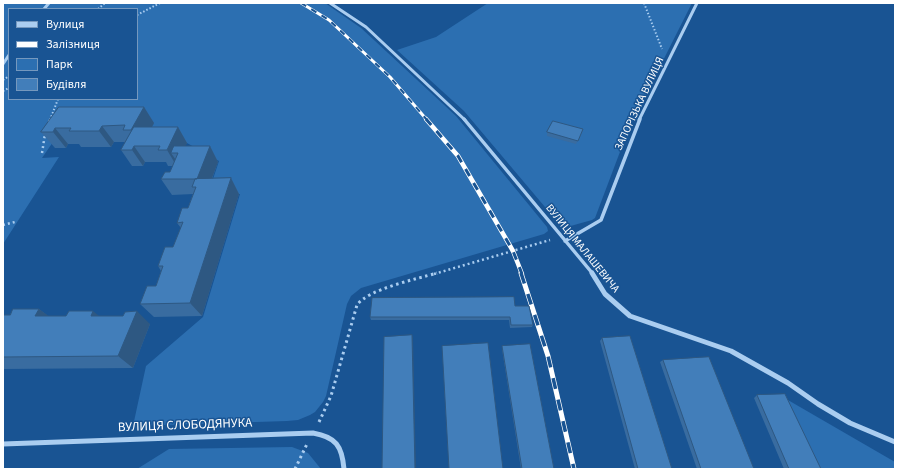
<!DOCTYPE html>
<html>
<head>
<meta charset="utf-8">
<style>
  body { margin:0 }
  #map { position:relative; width:898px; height:472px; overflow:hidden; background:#195493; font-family:"Source Sans 3",sans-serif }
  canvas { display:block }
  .frame { position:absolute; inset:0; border:4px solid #fff; pointer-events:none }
  .legend { position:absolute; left:8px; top:8px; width:130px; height:92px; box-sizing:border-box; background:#195493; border:1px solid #7598be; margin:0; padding:5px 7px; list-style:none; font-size:12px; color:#fff }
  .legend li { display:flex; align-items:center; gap:8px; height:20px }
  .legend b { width:20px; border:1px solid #7598be }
</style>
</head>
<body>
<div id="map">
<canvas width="898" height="472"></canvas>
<div class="frame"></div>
<ul class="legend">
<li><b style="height:5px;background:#aacdf0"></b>Вулиця</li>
<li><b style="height:5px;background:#fff"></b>Залізниця</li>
<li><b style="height:11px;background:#2c6fb1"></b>Парк</li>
<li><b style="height:11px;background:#427eba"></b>Будівля</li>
</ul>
</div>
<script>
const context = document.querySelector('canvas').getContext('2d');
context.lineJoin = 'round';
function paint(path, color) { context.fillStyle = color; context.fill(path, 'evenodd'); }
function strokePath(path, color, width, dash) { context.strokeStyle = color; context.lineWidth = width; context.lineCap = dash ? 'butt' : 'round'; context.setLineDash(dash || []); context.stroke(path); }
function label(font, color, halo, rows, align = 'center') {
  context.font = font + ' "Source Sans 3",sans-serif'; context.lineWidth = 3; context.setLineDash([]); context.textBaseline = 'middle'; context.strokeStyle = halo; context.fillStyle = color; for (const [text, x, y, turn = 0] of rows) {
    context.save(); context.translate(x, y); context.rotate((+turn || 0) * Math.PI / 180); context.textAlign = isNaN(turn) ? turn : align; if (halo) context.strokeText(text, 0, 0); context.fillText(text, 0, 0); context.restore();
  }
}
paint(new Path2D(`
  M3 3H325L361 28 456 116 547 227 548 231 544 234 361 288 351 296 347 304 326 396 323 402 315 412 310 415 298 420 287 421 133 426 146 366 203 317 240 194H208L219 161 187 143 144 142 154 123H66L42 158 59 157 3 244ZM9 9H137V99H9Z
  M488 3H692L629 128 595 218 592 220 567 227 561 226 464 111 397 50 436 37Z
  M781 396 895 462V469H815Z
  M292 447 308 453 321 469H137L169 449Z`), '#2c6fb1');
strokePath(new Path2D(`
  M644 3 662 49
  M98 9 105 3
  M137 15 160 3
  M3 80 9 76
  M3 91 9 88
  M50 120 58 99`), '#aacdf0', 2, [1.5, 2]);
strokePath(new Path2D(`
  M49 122 50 119
  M42 153 45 134
  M3 225 15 222
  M434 274 550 240`), '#aacdf0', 2.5, [2, 3]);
strokePath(new Path2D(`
  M319 422 331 396 357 305C368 289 417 279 437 273
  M295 469 307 444`), '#aacdf0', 3, [2.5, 3.5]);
strokePath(new Path2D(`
  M330 3 366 27 465 120
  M44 9 49 3
  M3 64 9 55
  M639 120 697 3`), '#aacdf0', 3);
strokePath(new Path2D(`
  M464 119 593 274
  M565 241 601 220 640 119`), '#aacdf0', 3.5);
strokePath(new Path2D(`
  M592 273 605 294 630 316 731 351 788 383 818 404 850 423 895 442
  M3 444 313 433C336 437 342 446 344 469`), '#aacdf0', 5);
const railFar2 = new Path2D(`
  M301 3 329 20 390 77 427 120`);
const railFar1 = new Path2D(`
  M426 119 458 156 513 251 522 274`);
const rail = new Path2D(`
  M521 273 548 356 574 469`);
strokePath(railFar2, '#fff', 3);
strokePath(railFar1, '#fff', 4.5);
strokePath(rail, '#fff', 5);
strokePath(railFar2, '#195493', 2, [6]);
strokePath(railFar1, '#195493', 3, [8]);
strokePath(rail, '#195493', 3.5, [11]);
paint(new Path2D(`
  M59 107H144L154 123 152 127H178L187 143 185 146H210L218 162 212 179 231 178 239 194 202 316 154 317 140 304 156 286 161 271 158 266 173 247 181 228 177 223 188 208 193 194 172 195 161 179 170 172 173 166H168L166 162H145L143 166H132L121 150 125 142H114L111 147H81L79 144H68L66 148H55L41 132Z
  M583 129 576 144 547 136V132Z
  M515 306 533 325 532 327 510 328 509 320H371L370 317Z
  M39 309 48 316H99L150 324 133 368 3 369V315H10Z
  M602 338 672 469H635L600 341Z
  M502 346 554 469H521L502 349Z
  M663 360 754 469H697L660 362Z
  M757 395 821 469H784L754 398Z`), '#396ca0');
paint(new Path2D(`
  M144 107 154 123 142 146 131 130Z
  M102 126 114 142 111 147 99 131Z
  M178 127 187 143 181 157 178 153H171L178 163 176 165 167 150Z
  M55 128 68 144 66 148 53 132Z
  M134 146 145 162 143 166 132 150Z
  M210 146 218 162 206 194 197 179Z
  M231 178 239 194 202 316 190 303Z
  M39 309 57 322 35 316Z
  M93 311 109 324 91 316Z
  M137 311 150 324 133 368 118 356Z
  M412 335 413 338 416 469H415Z`), '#2e5882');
const building = new Path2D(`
  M59 107H144L131 130H123L125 125 102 126 99 131H69L71 128H55L53 132H41Z
  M553 121 583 129 578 141 547 132Z
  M134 127H178L167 150H158L160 146H134L132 150H121Z
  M174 146H210L197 179H161L165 172H170L178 153H171Z
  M231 178 190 303 140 304 147 286H156L163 266H158L165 247H173L183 222 177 223 182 208H188L196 187H192L195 179Z
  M514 297 515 306H529L533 325H511L510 317H370L372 298Z
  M13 309H39L35 316H66L69 311H93L91 316H123L125 312 137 311 118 356 3 357V315H10Z
  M412 335 415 469H382L384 337Z
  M630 336 672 469H638L602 338Z
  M488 343 503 469H449L442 346Z
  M530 344 554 469H522L502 346Z
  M709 357 754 469H701L663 360Z
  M785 394 821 469H789L757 395Z`);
paint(building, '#427eba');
strokePath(building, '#2e5882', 1);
label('11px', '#fff', '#195493', [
  ["ЗАПОРІЗЬКА ВУЛИЦЯ",640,104,-65],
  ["ВУЛИЦЯ МАЛАШЕВИЧА",582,249,51]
]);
label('13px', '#fff', '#195493', [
  ["ВУЛИЦЯ СЛОБОДЯНУКА",185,426,-2]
]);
</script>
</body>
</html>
